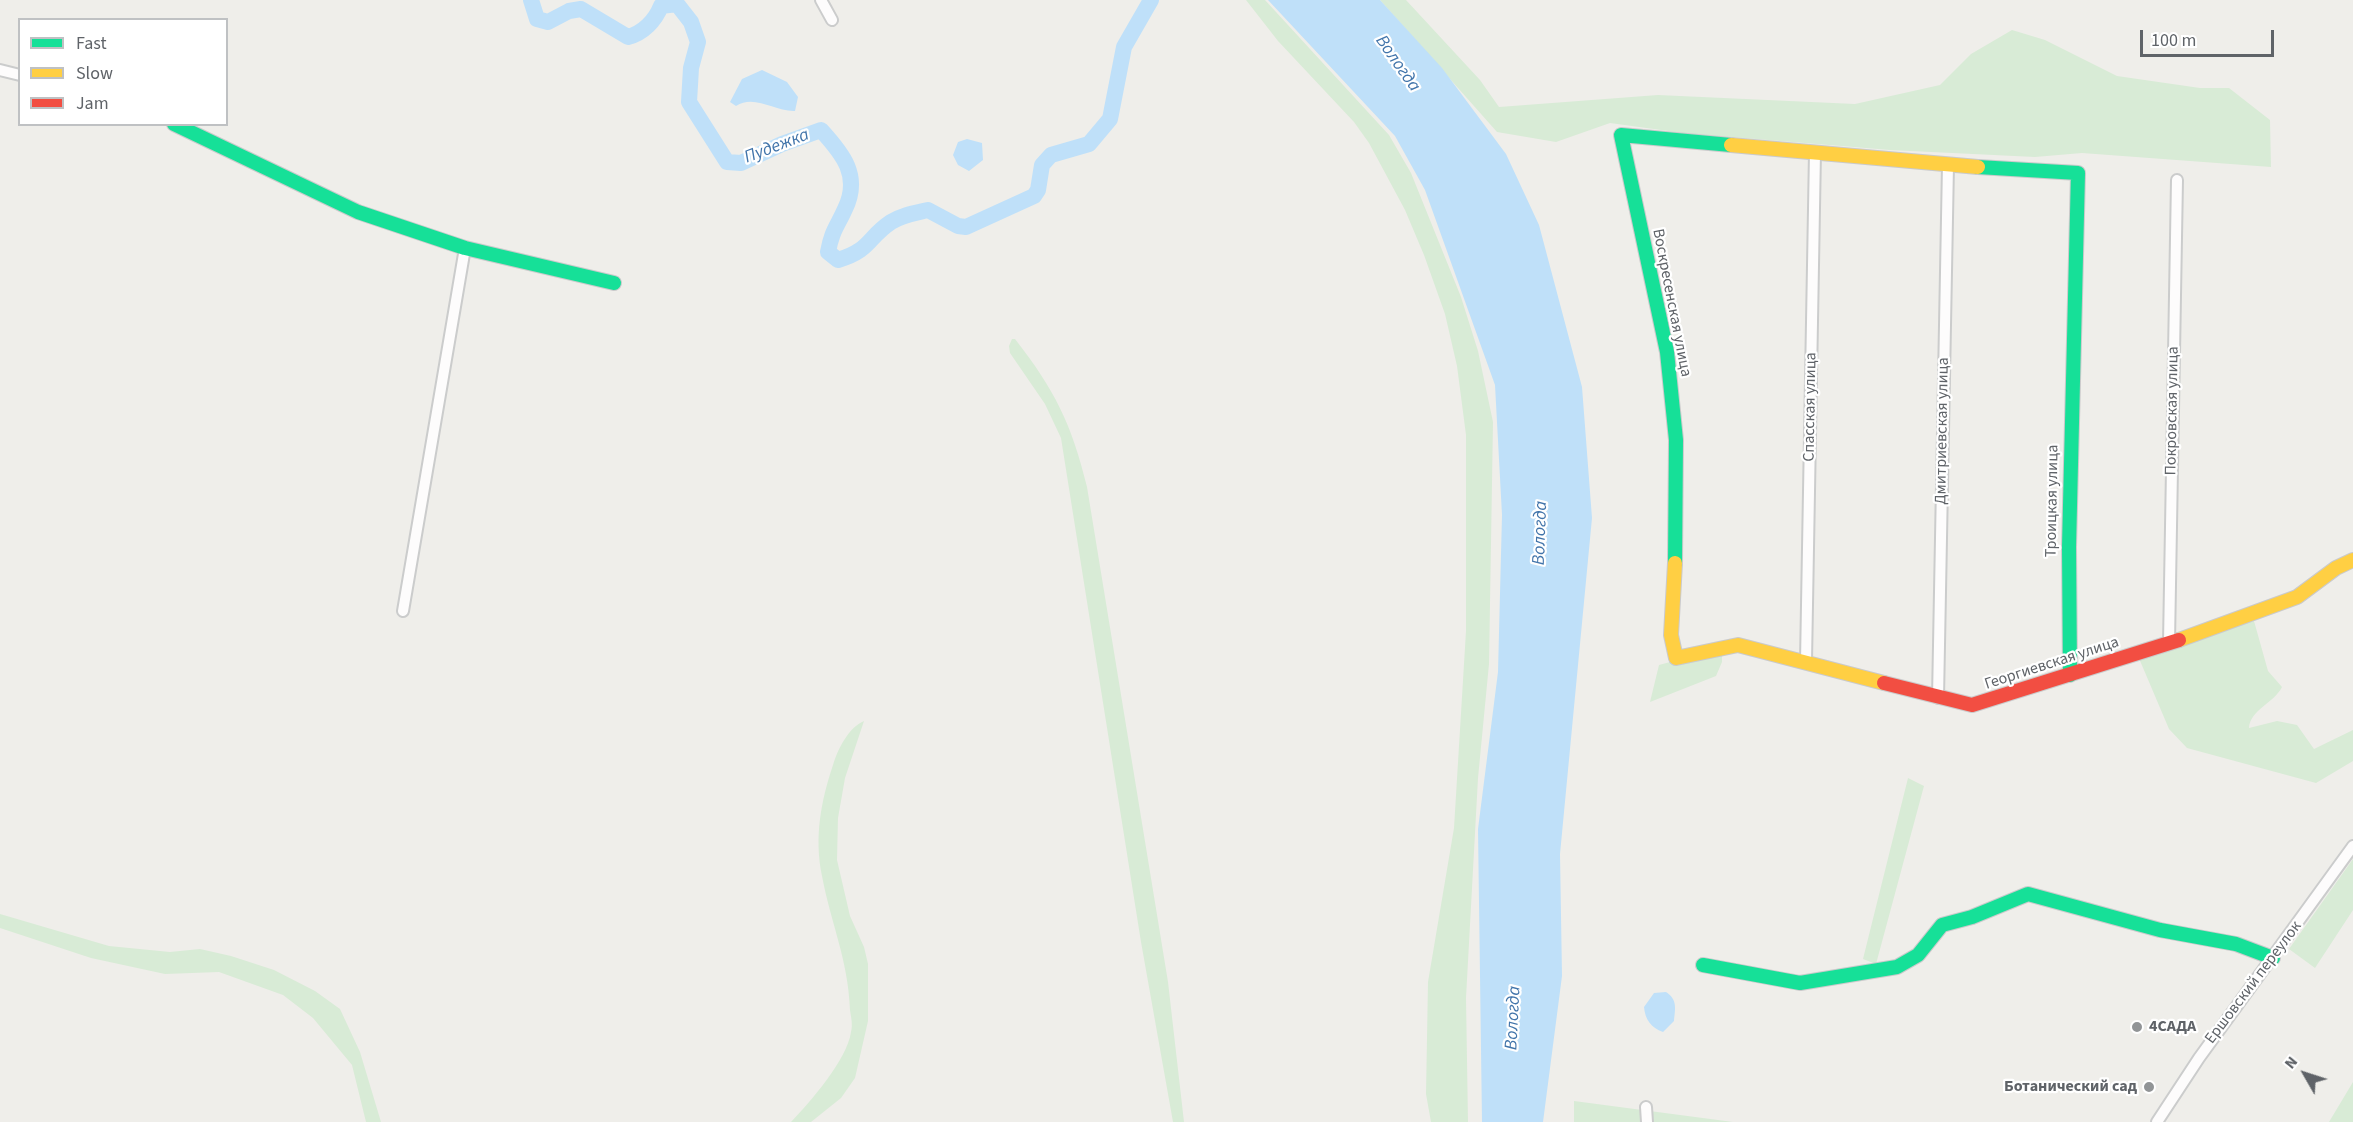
<!DOCTYPE html>
<html>
<head>
<meta charset="utf-8">
<style>
  body { margin:0 }
  #map { position:relative; width:2353px; height:1122px; overflow:hidden; background:#efeeea; font-family:"Source Sans 3",sans-serif }
  canvas { display:block }
  .legend { position:absolute; left:18px; top:18px; width:210px; height:108px; box-sizing:border-box; background:#fff; border:2px solid #bfc1c3; margin:0; padding:8px 10px; list-style:none; font-size:18px; color:#5f6368 }
  .legend li { display:flex; align-items:center; gap:12px; height:30px }
  .legend b { width:30px; border:2px solid #bfc1c3 }
  .north { position:absolute; left:2275px; top:1044px; width:60px; height:60px; -webkit-text-stroke:4px #fff; paint-order:stroke; rotate:309deg; font-size:16px; font-weight:700; line-height:24px; text-align:center; color:#5f6368 }
  .north::after { content:''; display:block; margin:auto; width:21px; height:27px; background:#5f6368; clip-path:polygon(50% 0,100% 100%,50% 72%,0 100%) }
  .scale { position:absolute; left:2140px; top:30px; width:134px; height:27px; box-sizing:border-box; border:3px solid #5f6368; border-top:0; padding-left:8px; font-size:18px; line-height:21px; white-space:nowrap; color:#5f6368; -webkit-text-stroke:4px #fff; paint-order:stroke }
</style>
</head>
<body>
<div id="map">
<canvas width="2353" height="1122"></canvas>
<ul class="legend">
<li><b style="height:8px;background:#16e098"></b>Fast</li>
<li><b style="height:8px;background:#ffcf43"></b>Slow</li>
<li><b style="height:8px;background:#f24e42"></b>Jam</li>
</ul>
<div class="north">N</div>
<div class="scale">100 m</div>
</div>
<script>
const context = document.querySelector('canvas').getContext('2d');
context.lineJoin = 'round';
function paint(path, color) { context.fillStyle = color; context.fill(path, 'evenodd'); }
function strokePath(path, color, width, dash) { context.strokeStyle = color; context.lineWidth = width; context.lineCap = dash ? 'butt' : 'round'; context.setLineDash(dash || []); context.stroke(path); }
function label(font, color, halo, rows, align = 'center') {
  context.font = font + ' "Source Sans 3",sans-serif'; context.lineWidth = 4.5; context.setLineDash([]); context.textBaseline = 'middle'; context.strokeStyle = halo; context.fillStyle = color; for (const [text, x, y, turn = 0] of rows) {
    context.save(); context.translate(x, y); context.rotate((+turn || 0) * Math.PI / 180); context.textAlign = isNaN(turn) ? turn : align; if (halo) context.strokeText(text, 0, 0); context.fillText(text, 0, 0); context.restore();
  }
}
paint(new Path2D(`
  M1246 0H1265L1389 135 1411 173 1461 297 1478 351 1493 422 1489 664 1478 778 1466 998 1468 1122H1431L1426 1094 1428 982 1454 828 1466 631V435L1457 366 1445 314 1424 255 1405 210 1369 143 1354 122 1278 41Z
  M1380 0H1406L1480 80 1499 107 1658 95 1855 104 1940 85 1971 54 2012 30 2045 40 2117 76 2200 88H2229L2270 120 2271 167 2082 153 2035 157 1890 150 1683 133 1610 123 1556 142 1497 132Z
  M1012 339H1015C1055 390 1072 425 1087 487L1168 982 1184 1122H1173L1141 942 1061 438 1045 404 1010 353 1009 346Z
  M2254 621 2268 671 2282 687C2274 703 2250 710 2249 728L2277 721 2297 725 2314 749 2353 730V761L2316 783 2187 748 2169 729 2138 656Z
  M1722 648V662L1716 676 1650 702 1659 665Z
  M864 721 845 778 838 818 837 860 850 916 864 947 868 964V1021L855 1078 841 1098 811 1122H791C810 1102 847 1060 851 1032 853 1025 851 1017 850 1010 848 959 831 924 822 876 814 837 821 801 833 765 838 749 848 728 864 721Z
  M1908 778 1924 786 1876 964 1863 959Z
  M2353 859V910L2315 968 2289 949Z
  M0 914 109 946 170 952 200 949 231 956 274 970 315 991 340 1009 360 1052 381 1122H366L352 1065 313 1018 283 995 219 972 165 974 91 958 0 928Z
  M2353 1082V1122H2329Z
  M1574 1101 1733 1122H1574Z`), '#d8ebd6');
paint(new Path2D(`
  M1268 0H1380L1442 68 1506 154 1539 225 1582 387 1592 518 1560 854 1562 976 1543 1122H1482L1478 829 1498 672 1502 515 1495 385 1425 190 1395 136Z
  M762 70 787 82 798 97 795 111C775 112 755 94 736 106L730 102 742 79Z
  M967 139 982 143 983 160 969 171 958 165 953 155 958 142Z
  M1666 992C1678 1000 1675 1009 1674 1021L1663 1032C1651 1028 1645 1019 1644 1007L1654 993Z`), '#bfe0f9');
strokePath(new Path2D(`
  M531 0 537 19 548 22 569 11 581 9 628 37C643 33 655 21 661 6L677 4 691 22 698 42 691 68 689 102 727 162 741 163 782 144 821 130C843 154 861 176 845 209 837 227 832 230 828 252L838 260C871 250 867 238 891 222 902 215 915 213 928 210L958 226 966 227 1034 196 1038 190 1042 165 1051 155 1089 144 1110 119 1124 47 1151 0`), '#bfe0f9', 16);
const street = new Path2D(`
  M821 0 832 20
  M0 70 20 75
  M403 611 465 248
  M2169 642 2177 180
  M1806 661 1815 152
  M1938 698 1948 165
  M1646 1107 1647 1122
  M2157 1122 2199 1058 2353 846`);
const fast = new Path2D(`
  M174 124 358 212 465 248 614 283
  M1978 167 2078 173 2069 547 2070 675
  M1675 563 1676 440 1667 352 1621 135 1731 145
  M1703 965 1800 983 1897 967 1918 955 1942 925 1972 917 2028 894 2160 930 2236 944 2273 958`);
const slow = new Path2D(`
  M1731 145 1978 167
  M1675 563 1671 635 1676 658 1738 645 1884 683
  M2179 640 2297 597 2336 568 2353 560`);
const jam = new Path2D(`
  M1884 683 1972 705 2179 640`);
strokePath(street, '#cbcccc', 14);
strokePath(fast, '#cacacb', 16);
strokePath(slow, '#cacacb', 16);
strokePath(jam, '#cacacb', 16);
strokePath(street, '#fdfcfc', 10);
strokePath(fast, '#16e098', 14);
strokePath(slow, '#ffcf43', 14);
strokePath(jam, '#f24e42', 14);
for (const [x, y, r, color] of [
  [2137,1027,6,"#919496"],
  [2149,1087,6,"#919496"]
]) { const dot = new Path2D(); dot.arc(x, y, r, 0, 2 * Math.PI); context.fillStyle = color; context.fill(dot); strokePath(dot, '#fff', 2); }
label('16px', '#5f6368', '#fff', [
  ["Воскресенская улица",1671,303,79],
  ["Спасская улица",1811,407,-89],
  ["Покровская улица",2173,411,-89],
  ["Дмитриевская улица",1943,431,-89],
  ["Троицкая улица",2053,501,-89],
  ["Георгиевская улица",2052,664,-18],
  ["Ершовский переулок",2254,983,-53]
]);
label('bold 16px', '#5f6368', '#fff', [
  ["4САДА",2149,1027],
  ["Ботанический сад",2137,1087,"right"]
], 'left');
label('italic 18px', '#4174aa', '#fff', [
  ["Вологда",1397,64,55],
  ["Пудежка",777,147,-21],
  ["Вологда",1541,533,-88],
  ["Вологда",1514,1018,-87]
]);
</script>
</body>
</html>
